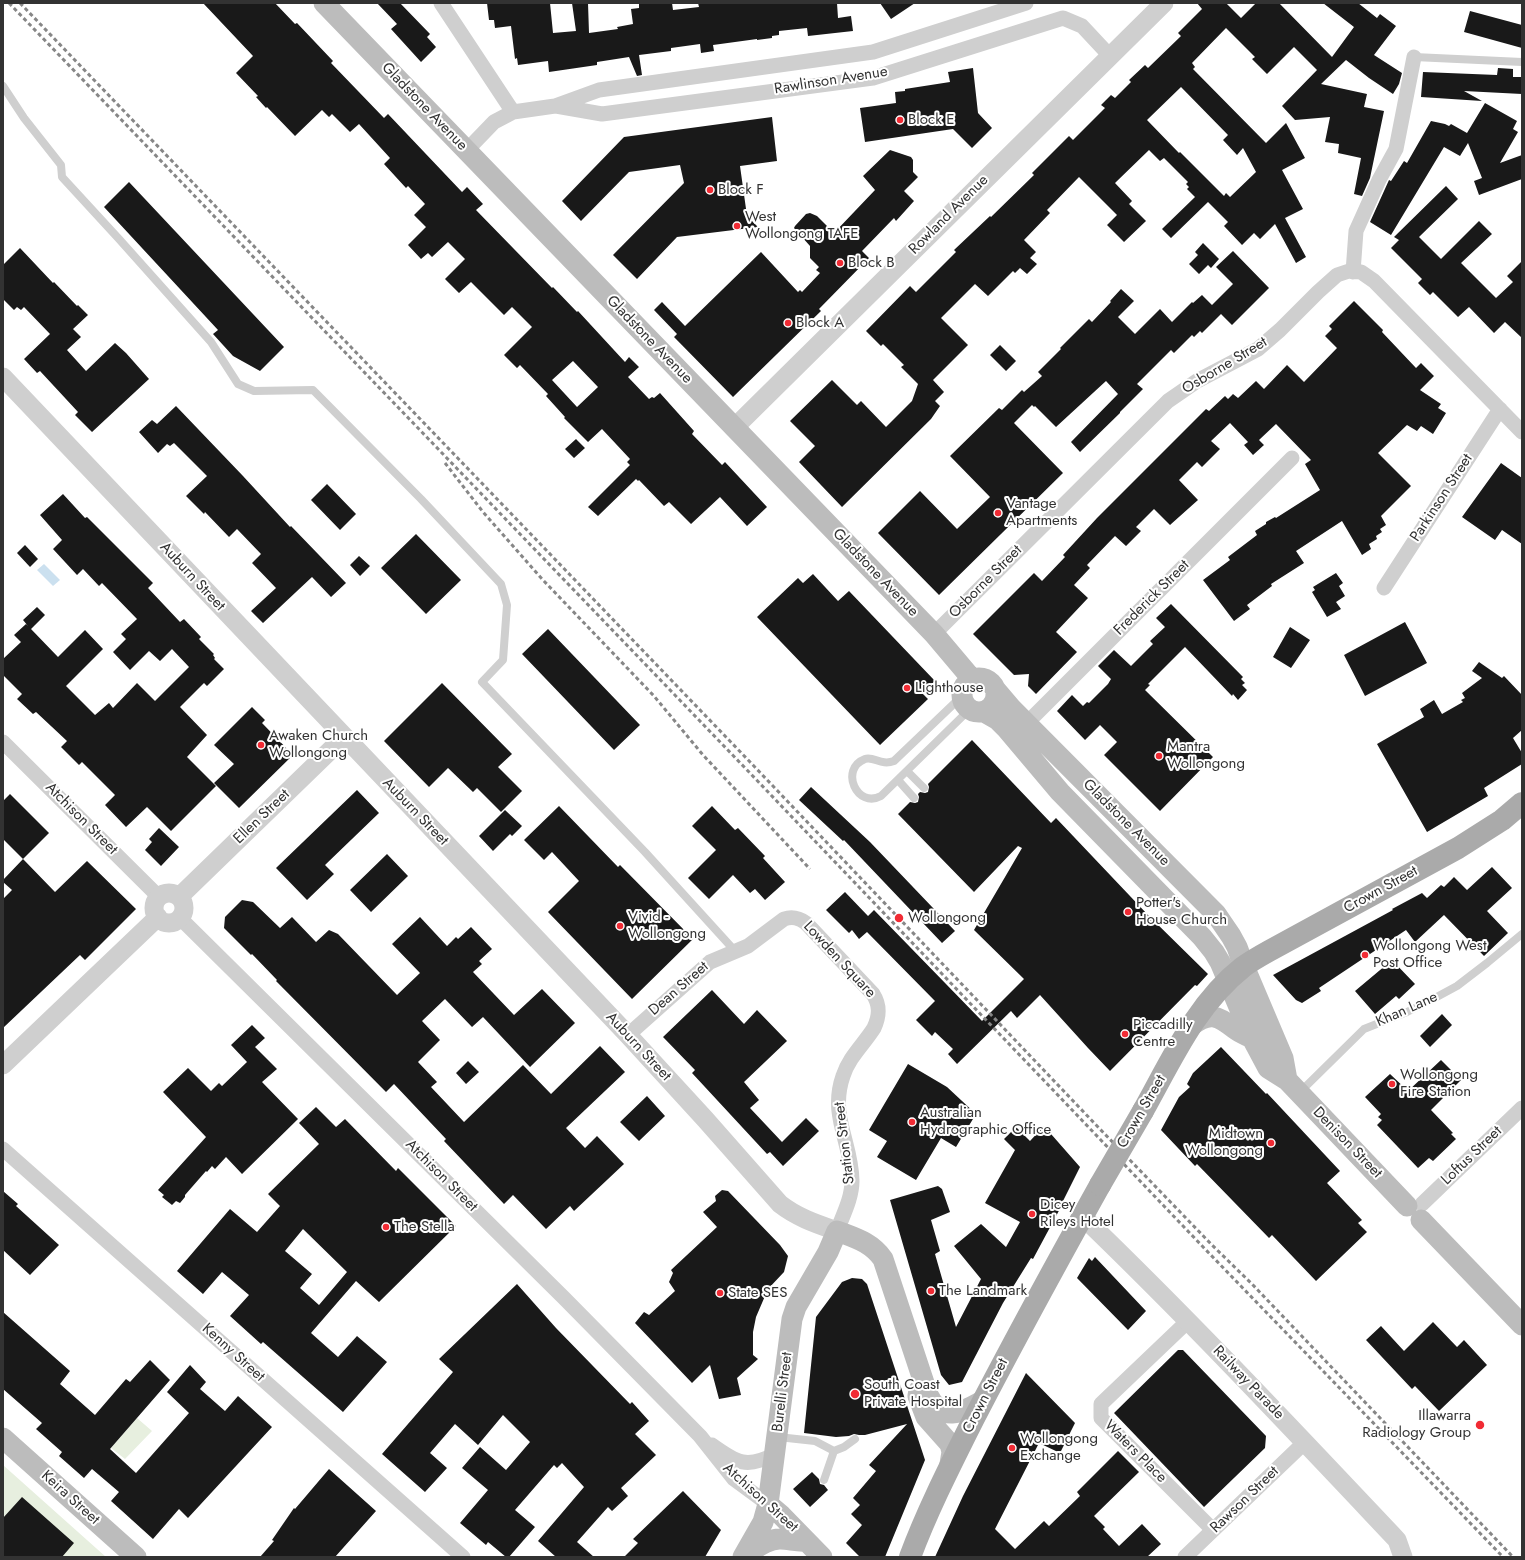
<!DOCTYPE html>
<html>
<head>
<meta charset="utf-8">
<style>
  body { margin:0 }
  #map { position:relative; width:1525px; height:1560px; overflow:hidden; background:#fff; font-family:Jost,sans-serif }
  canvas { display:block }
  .frame { position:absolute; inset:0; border:4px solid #323232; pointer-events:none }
</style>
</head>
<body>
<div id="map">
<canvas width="1525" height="1560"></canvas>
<div class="frame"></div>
</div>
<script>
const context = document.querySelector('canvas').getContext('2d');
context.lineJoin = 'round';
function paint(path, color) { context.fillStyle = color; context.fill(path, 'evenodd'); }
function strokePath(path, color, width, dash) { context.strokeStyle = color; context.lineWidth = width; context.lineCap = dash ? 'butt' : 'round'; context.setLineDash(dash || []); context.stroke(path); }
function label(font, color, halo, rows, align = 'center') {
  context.font = font + ' Jost,sans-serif'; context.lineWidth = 4; context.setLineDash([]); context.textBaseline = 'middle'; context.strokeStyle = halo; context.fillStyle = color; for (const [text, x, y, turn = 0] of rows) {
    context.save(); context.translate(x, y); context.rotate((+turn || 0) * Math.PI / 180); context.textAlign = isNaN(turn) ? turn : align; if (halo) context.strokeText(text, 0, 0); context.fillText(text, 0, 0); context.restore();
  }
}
paint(new Path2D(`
  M137 1418 152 1431 125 1459 111 1448Z
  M3 1465 106 1557H3Z`), '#e7efdf');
paint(new Path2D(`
  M44 564 60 580 53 586 37 570Z`), '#cbe0ef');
paint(new Path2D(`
  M203 3H275L295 24 297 23 333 61 331 63 384 118 388 114 462 192 467 187 483 204 476 210 552 288 553 287 577 312 578 311 625 362 629 357 639 367 628 377 649 399 652 397 654 398 660 393 694 431 692 434 722 465 725 462 767 507 747 526 720 497 691 524 669 502 664 506 639 480 638 481 636 479 598 516 588 507 630 465 627 462 630 459 602 429 588 442 564 418 565 417 546 396 548 394 520 365 517 368 504 355 532 327 512 307 504 315 471 282 459 293 445 279 465 259 448 242 432 257 428 253 421 259 408 245 426 227 414 215 425 204 408 186 406 188 384 164 390 158 359 124 350 132 332 114 329 117 322 110 295 136 267 107 266 108 256 97 258 96 236 73 253 56ZM573 361 598 387 577 407 552 380Z
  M377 3H400L430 34 427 37 436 47 421 62 391 29 397 24Z
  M487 3H550L553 33 576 31 572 3H588L589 33 618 29 617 27 633 24 631 9 639 8V3H672L673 10 699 7 698 3H837L838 18 851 16 853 31 808 36 807 28 779 31V35L772 36V38L757 40V39L713 45 714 51 701 53 700 44 671 48V51L639 55 642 75 637 76 629 57 597 62V65L549 72 548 61 518 65 517 58 515 59 511 26 495 28 494 20H489Z
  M880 3H915L891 19Z
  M1197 3H1226L1241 18 1256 3H1279L1332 57 1354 27 1323 3H1358L1377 18 1380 14 1396 26 1374 55 1402 73 1399 84 1393 94 1369 78 1346 60 1321 84 1367 94 1364 107 1384 111 1370 178 1362 196 1354 194 1361 158 1338 153 1339 144 1325 142 1330 117 1295 120 1282 106 1317 70 1294 47 1267 74 1252 59 1255 57 1226 28 1192 63 1195 67 1193 69 1266 143 1286 123 1305 158 1282 170 1303 209 1285 218 1306 257 1296 263 1275 224 1260 239 1254 233 1242 245 1224 226 1228 222 1208 202 1171 238 1162 229 1195 197 1187 189 1189 187 1186 184 1188 182 1164 158 1160 161 1149 150 1115 183 1132 201 1129 204 1146 221 1124 242 1107 225 1117 215 1079 177 1047 210 1050 213 1024 240 1036 252 1030 258 1037 264 1027 274 1020 268 1015 273 1013 271 988 296 975 284 941 318 968 345 933 380 944 392 935 401 940 406 931 419 842 507 799 462 815 446 790 421 832 380 857 405 861 401 886 427 912 401 918 384 901 367 904 365 883 344 881 346 866 331 910 286 916 292 956 252 954 250 990 216 991 217 1034 175 1032 173 1069 136 1073 140 1105 108 1101 105 1111 95 1115 98 1131 82 1129 80 1145 65 1148 68 1181 36 1178 33 1202 9ZM1181 87 1228 135 1223 140 1237 155 1243 148 1256 172 1230 197 1226 193 1224 196 1180 152 1179 153 1147 120Z
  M1470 11 1522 25V48L1464 32Z
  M973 68 978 113 992 128 972 148 953 129 865 142 860 108 896 103 895 92 905 91V89L950 82 948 72Z
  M1498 68 1513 69V77H1522V94L1464 91 1482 101 1421 97 1423 72 1497 75Z
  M1485 103 1517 121 1513 129 1518 132 1500 163 1522 155V179L1479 195 1474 181 1482 178 1468 143 1460 156 1444 147 1391 235 1370 222 1389 180 1391 181 1404 161 1407 163 1431 121 1445 124 1449 126 1451 124 1467 133Z
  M772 117 777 161 740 166 747 216 758 227 677 237 637 279 613 255 684 183 680 165 629 172 581 221 562 201 624 137Z
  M890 150 911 157 913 160V172L918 177 904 191 914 201 896 221 894 218 862 251 869 258 819 309 821 311 733 397 674 337 677 334 654 310 662 302 685 326 761 252 798 292 800 290 802 292 820 273 816 270 819 267 810 258V246L794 228 795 226 806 214 810 213 817 216 834 233 875 190 863 176Z
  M129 182 284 347 260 371 233 356 213 334 218 330 104 207Z
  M1446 186 1458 199 1419 237 1441 259 1479 221 1492 234 1461 263 1496 298 1513 282 1507 276 1522 261V338L1505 322 1494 333 1469 307 1458 317 1433 292 1430 295 1418 283 1422 279 1391 248 1399 240 1394 237Z
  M1203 243 1219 259 1211 268 1208 265 1199 274 1189 264 1198 255 1195 252Z
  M20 248 53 283 54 282 77 306 78 305 88 315 73 329 81 337 67 350 86 371 115 343 126 353 149 379 92 432 75 415 78 412 40 371 37 373 24 359 50 334 24 307 21 310 17 307 14 310 3 299V265Z
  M1233 251 1269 288 1232 325 1221 314 1202 333 1200 331 1194 337 1192 335 1174 353 1171 350 1137 384 1143 389 1120 412V413L1080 452 1071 442 1118 394 1106 381 1056 427 1035 406 1034 407 1032 405 1014 423 1063 473 939 595 878 533 920 491 957 529 990 497 950 456 999 408 1002 410 1022 390 1024 392 1042 376 1038 372 1061 349 1060 348 1089 319 1092 322 1111 302 1110 301 1121 289 1134 301 1118 317 1135 334 1160 309 1172 322 1192 302 1193 303 1202 295 1212 305 1233 284 1216 267Z
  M1354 301 1383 330 1382 332 1416 368 1421 363 1434 376 1420 390 1441 404 1438 408 1446 413 1433 434 1421 426 1417 431 1407 425 1378 453 1411 486 1381 516 1386 525 1380 529 1382 532 1376 536 1377 539 1369 544 1371 549 1362 555 1342 521 1296 551 1304 563 1271 584 1272 586 1247 605 1250 609 1234 621 1203 580 1230 560 1228 557 1257 535 1255 531 1266 524V522L1275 517 1276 518 1320 490 1305 464 1311 460 1276 424 1259 440 1264 445 1253 455 1244 445 1248 442 1230 423 1211 441 1220 449 1202 467 1197 462 1179 480 1198 500 1170 525 1154 509 1136 527 1141 531 1126 546 1115 536 1087 565 1090 568 1074 585 1088 598 1056 632 1077 652 1036 694 1028 686 1029 674 1014 675 973 634 1034 573 1042 581 1065 557 1063 555 1097 518 1206 409 1209 411 1225 396 1228 399 1233 394 1238 398 1256 381 1264 389 1287 365 1304 382 1337 348 1325 336 1332 329 1329 326Z
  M1000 345 1016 361 1006 371 990 355Z
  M176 406 243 476 290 527 291 526 346 583 331 597 312 577 263 623 251 611 276 588 252 563 261 554 237 529 229 537 205 512 204 514 186 496 207 476 174 443 170 446 167 444 158 453 139 432 152 420 157 424Z
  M576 439 585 448 574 458 565 449Z
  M1501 463 1522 478V544L1502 530 1495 540 1462 517Z
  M327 484 356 514 340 530 311 500Z
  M63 494 85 518 87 517 153 583 148 588 180 622 184 619 201 637 199 639 214 654 213 655 215 658 214 659 224 669 207 686 204 683 180 707 207 735 187 757 216 786 171 831 147 807 126 827 105 805 115 795 82 762 79 765 61 747 67 741 36 712 33 714 17 699 22 694 3 675V659L21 642 14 635 26 624 28 626 23 620 37 607 45 615 31 629 58 657 85 630 103 649 66 686 95 715 109 703 113 708 137 683 155 701 189 667 172 649 160 661 149 651 130 670 113 652 126 639 121 634 137 619 102 583 99 586 83 569 77 575 53 549 62 540 40 515Z
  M416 534 461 580 426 614 381 568Z
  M25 545 38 559 30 567 17 553Z
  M359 556 370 566 360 576 350 565Z
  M1336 573 1343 583 1339 586 1345 596 1336 602 1341 609 1327 617 1312 592 1315 590 1313 587Z
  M813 574 838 601 849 591 935 681 922 693 928 699 880 745 757 617 798 578 803 583Z
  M1171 604 1243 677 1241 679 1245 683 1242 685 1247 690 1238 700 1233 694 1232 696 1185 647 1148 684 1150 685 1145 690 1213 757 1160 811 1104 755 1117 742 1100 725 1085 740 1057 711 1072 695 1083 706 1087 702 1089 703 1108 684 1111 679 1098 666 1114 650 1131 666 1153 644 1150 641 1165 627 1156 618Z
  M1405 622 1427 663 1365 696 1344 655Z
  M1290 627 1310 640 1291 668 1273 657Z
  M548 629 640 725 614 750 522 654Z
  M1479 662 1502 678 1504 676 1522 695V730L1513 738 1522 753V764L1484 788 1488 796 1427 832 1377 744 1424 717 1420 709 1434 700 1442 714 1463 702 1461 700 1465 698 1462 693 1482 678 1472 671Z
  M442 683 512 754 498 767 522 791 501 812 477 788 473 792 448 768 429 787 384 741Z
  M252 707 265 720 262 723 293 755 239 808 214 783 234 764 214 745Z
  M972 740 1051 823 1056 818 1148 915 1208 974 1197 986 1195 985 1110 1071 1088 1048 1040 995 1017 1018 1011 1011 957 1064 948 1054 953 1049 935 1032 932 1036 916 1020 935 1001 934 1000 867 932 859 939 852 930 849 933 826 910 845 892 868 916 874 910 982 1021 1024 979 974 930 1022 848 1018 846 974 892 898 814 910 802 915 803 918 802 919 797 918 794 920 792 925 793 928 792 929 787 928 784Z
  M811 787 870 842 955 931 942 943 844 840 843 841 799 800Z
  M357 790 379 813 325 865 334 874 307 900 276 868Z
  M10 794 49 833 23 859 3 839V801Z
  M559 806 618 867 620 865 693 939 632 999 548 912 579 881 552 852 544 860 524 840Z
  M712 806 735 830 738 828 765 856 763 858 785 882 765 900 755 889 750 893 733 875 709 899 688 878 716 850 692 826Z
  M505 810 522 826 512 836 510 834 493 851 479 836Z
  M159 828 179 847 161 866 145 850 152 842 149 839Z
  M387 854 408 876 371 912 350 890Z
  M23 859 55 892 87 861 136 909 85 960 80 955 3 1028V899L12 890 3 882V880Z
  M1492 867 1512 888 1487 911 1508 933 1484 956 1444 915 1415 942 1406 930 1319 988 1321 991 1302 1003 1296 1000 1273 975 1393 910 1392 909 1422 893 1427 898 1441 885 1444 887 1454 877 1467 890Z
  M242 900 253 902 280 928 292 917 316 942 329 930 338 934 397 995 420 973 392 944 420 917 447 946 456 937 458 939 471 927 492 949 479 961 482 964 473 972 514 1015 542 989 575 1023 530 1067 483 1017 472 1027 445 999 422 1021 440 1040 418 1062 437 1082 431 1087 464 1122 523 1065 551 1094 600 1046 625 1072 566 1128 585 1148 597 1136 624 1164 574 1211 570 1206 546 1229 513 1195 504 1204 444 1141 446 1139 394 1084 386 1092 276 981 277 980 252 954 251 955 224 928 225 917Z
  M1392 960 1415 984 1399 999 1396 996 1375 1014 1355 991Z
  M712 990 744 1024 757 1010 787 1041 744 1082 759 1100 750 1108 782 1142 806 1118 819 1131 783 1166 770 1152 767 1154 692 1073 695 1070 663 1037Z
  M1442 1014 1452 1025 1430 1047 1420 1036Z
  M252 1025 265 1038 255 1047 277 1069 262 1082 298 1119 242 1174 226 1157 215 1169 212 1166 207 1172 206 1171 185 1195V1197L180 1203 176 1201 172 1205 162 1197 164 1195 158 1190 206 1137 163 1092 188 1068 211 1091 219 1083 222 1086 247 1062 231 1045Z
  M1221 1047 1266 1094 1267 1093 1340 1171 1327 1183 1362 1220 1358 1223 1367 1232 1316 1281 1272 1235 1269 1238 1197 1164 1195 1166 1161 1130 1179 1097 1190 1087 1187 1084 1193 1073Z
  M1441 1060 1461 1080 1431 1110 1453 1133 1451 1134 1456 1139 1433 1161 1429 1158 1418 1168 1377 1125 1382 1120 1378 1117 1381 1114 1365 1097 1390 1074 1408 1091Z
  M468 1061 479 1072 466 1084 456 1073Z
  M908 1064 947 1087 976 1114 956 1147 941 1138 916 1180 877 1157 887 1141 869 1130Z
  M647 1096 665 1116 639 1141 620 1122Z
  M316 1107 336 1127 345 1119 396 1171 398 1168 456 1226 379 1302 356 1281 311 1333 338 1357 357 1336 387 1362 343 1412 263 1342 261 1344 230 1316 249 1295 222 1272 203 1294 177 1271 230 1209 257 1232 280 1206 268 1194 319 1144 299 1123ZM303 1229 347 1272 319 1305 300 1288 312 1274 285 1251Z
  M1044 1126 1080 1167 1061 1205H1062L1033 1259 1031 1258 1003 1303 962 1382 949 1385 941 1375 890 1200 938 1186 942 1189 950 1212 931 1220 940 1251 935 1254 956 1327 981 1279 954 1246 981 1224 1006 1247 1020 1222 985 1203 1015 1150 1004 1139 1016 1127 1030 1141Z
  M722 1190 728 1191 780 1245 788 1256 784 1272 768 1289 756 1317 753 1332V1355L758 1359 737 1378 741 1395 719 1399 710 1365 692 1383 635 1323 644 1312 649 1315 675 1291 669 1282 673 1273 671 1270 717 1227 703 1212 716 1201 715 1196Z
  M3 1191 18 1204 16 1206 59 1245 30 1275 3 1250Z
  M1095 1257 1146 1311 1128 1330 1077 1278 1089 1258 1092 1261Z
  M852 1278 862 1279 867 1284 925 1460 885 1557H860L846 1543 862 1525 851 1514 860 1505 853 1498 876 1471 869 1465 907 1424 865 1435H859L854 1434 849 1436 836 1437 804 1433 816 1317 842 1282Z
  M517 1284 556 1328 630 1404 632 1402 649 1421 635 1434 656 1455 621 1488 628 1496 612 1511 608 1507 577 1542 594 1557H556L538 1541 584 1487 562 1463 557 1468 554 1465 515 1510 535 1527 509 1557H506L488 1542 486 1545 460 1523 488 1490 462 1468 480 1447 506 1470 530 1442 503 1415 478 1445 455 1424 430 1453 447 1468 425 1492 382 1454 453 1372 439 1359Z
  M3 1312 70 1371 60 1384 95 1415 126 1379 130 1382 150 1360 170 1380 110 1449 136 1473 189 1413 167 1392 190 1365 206 1382 200 1389 225 1411 238 1396 272 1427 188 1518 179 1509 153 1539 111 1501 119 1492 92 1469 84 1478 59 1456 62 1452 36 1429 42 1423 3 1389Z
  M1433 1322 1457 1347 1464 1340 1487 1365 1439 1411 1415 1386 1412 1389 1366 1340 1381 1326 1404 1351Z
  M1178 1350H1183L1266 1436 1265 1448 1204 1507 1114 1413Z
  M1026 1373 1075 1423 1060 1453 1039 1443 995 1529 1015 1549 1044 1521 1049 1526 1080 1496 1077 1492 1118 1451 1139 1472 1094 1516 1105 1527 1103 1529 1119 1546 1142 1524 1161 1544 1147 1557H935L963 1496Z
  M329 1469 376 1511 335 1557H260L274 1541 272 1540 294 1508 295 1509Z
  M812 1472 819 1479 820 1484 824 1485 828 1490 810 1507 793 1489Z
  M683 1491 721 1530 705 1557H624L638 1543 633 1539Z
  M22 1497 74 1543 62 1557H3V1518Z`), '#191919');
strokePath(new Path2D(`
  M1414 57 1522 62
  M3 86 24 118 61 165 62 177 119 239 211 342 238 384 254 391 313 390 421 499 501 584 507 605 503 660 482 682 645 852 735 951
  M961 697 894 761C881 766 874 756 865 759 839 769 857 809 881 796L969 710
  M907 771 924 788
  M898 780 914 798
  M1299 1093 1364 1029 1407 1012 1433 999 1457 986 1487 963 1522 934
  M778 1437 815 1441 834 1451 844 1447 855 1439
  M824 1480 834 1451`), '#cfcfcf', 8);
strokePath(new Path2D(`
  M441 3 513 112
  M556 106 602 114 873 78 1063 18 1082 26 1110 56
  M467 150 494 122 513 112 555 106 599 90 873 52 1026 3
  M1353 272 1356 231 1379 180 1396 149 1414 57
  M1384 588 1500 409
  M934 634 1168 401 1197 381 1258 349 1280 330 1318 292 1337 275 1349 271 1361 272 1374 281 1522 432
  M1017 727 1027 723 1292 458
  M3 742 159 897
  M180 918 564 1298 700 1436 734 1479 768 1504
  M628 1035 710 962 748 946 784 919C793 916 799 918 806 923L873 994C880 1005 880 1015 874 1028 864 1044 849 1057 843 1076 829 1116 852 1143 852 1181 852 1198 843 1215 837 1231
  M3 1149 463 1557
  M1422 1204 1522 1108
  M1188 1321 1101 1404V1418L1213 1530
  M712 1445C737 1463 747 1469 775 1454
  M1185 1557 1305 1442`), '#cfcfcf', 15);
strokePath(new Path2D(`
  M3 377 628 1035 705 1119 780 1204C798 1218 817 1224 837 1231
  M734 428 1164 3
  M154 908a15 15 0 1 1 30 0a15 15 0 1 1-30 0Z
  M179 897 344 737
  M3 1065 158 917
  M1083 1217C1191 1321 1294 1431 1397 1540L1403 1557`), '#cfcfcf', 19);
strokePath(new Path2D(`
  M324 3 934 634 972 679
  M962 695a17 17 0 1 1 34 0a17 17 0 1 1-34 0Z
  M995 689 1012 709 1216 914 1231 936 1237 947 1244 966 1283 1058 1287 1080
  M984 712 998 720 1006 728 1060 792 1202 937 1214 952 1220 962 1252 1038 1268 1068 1287 1080 1407 1206
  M1192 1025C1210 1012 1217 1015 1235 1029 1240 1033 1246 1035 1252 1038
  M1421 1220 1522 1325
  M919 1390 918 1396 926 1417 950 1444 952 1452 950 1464
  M3 1438 136 1557
  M768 1504 781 1515 822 1557
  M746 1556C755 1548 767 1539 780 1539 789 1539 797 1542 806 1541
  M743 1557 763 1522 768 1504 792 1319 796 1307 828 1252 837 1231C855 1238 871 1242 883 1259L928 1395C942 1423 961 1413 982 1401`), '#bcbcbc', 21);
strokePath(new Path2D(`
  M1143 1111C1171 1061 1196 1004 1243 967 1251 961 1260 956 1269 951L1458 848 1502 820 1522 803
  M910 1557C926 1514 947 1472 968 1430 1010 1348 1055 1266 1100 1185`), '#aaa', 22);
strokePath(new Path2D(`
  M9 3 748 771 1206 1250 1503 1557
  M20 3 751 763 1098 1127 1212 1245 1252 1284 1513 1557
  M445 463 483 512 542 579 654 696 703 755 810 869`), '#878787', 3, [4, 3]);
strokePath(new Path2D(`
  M1100 1185 1143 1111`), '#aaa', 22);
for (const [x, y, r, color] of [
  [900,120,4,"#f12b34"],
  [710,190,4,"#f12b34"],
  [737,226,4,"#f12b34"],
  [840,263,4,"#f12b34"],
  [788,323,4,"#f12b34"],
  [998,513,4,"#f12b34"],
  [907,688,4,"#f12b34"],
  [261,745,4,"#f12b34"],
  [1159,756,4,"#f12b34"],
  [1128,912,4,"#f12b34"],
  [899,918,5,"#f12b34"],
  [620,926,4,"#f12b34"],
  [1365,955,4,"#f12b34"],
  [1125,1034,4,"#f12b34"],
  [1392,1084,4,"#f12b34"],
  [912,1122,4,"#f12b34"],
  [1271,1143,4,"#f12b34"],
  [1032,1214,4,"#f12b34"],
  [386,1227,4,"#f12b34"],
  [931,1291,4,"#f12b34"],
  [720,1293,4,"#f12b34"],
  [855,1394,5,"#f12b34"],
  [1480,1425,5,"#f12b34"],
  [1012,1448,4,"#f12b34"]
]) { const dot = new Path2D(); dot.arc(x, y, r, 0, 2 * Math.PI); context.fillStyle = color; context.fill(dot); strokePath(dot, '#fff', 1.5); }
label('15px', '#323232', '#fff', [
  ["Rawlinson Avenue",831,81,-9],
  ["Gladstone Avenue",424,107,46],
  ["Rowland Avenue",949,215,-45],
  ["Gladstone Avenue",649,340,46],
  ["Osborne Street",1225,366,-31],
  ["Parkinson Street",1442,498,-57],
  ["Gladstone Avenue",875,573,46],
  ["Auburn Street",192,577,47],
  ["Osborne Street",986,582,-45],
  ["Frederick Street",1152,598,-45],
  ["Auburn Street",415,812,46],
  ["Ellen Street",262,817,-44],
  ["Atchison Street",81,819,45],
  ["Gladstone Avenue",1126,823,45],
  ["Crown Street",1381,890,-29],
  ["Lowden Square",839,960,47],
  ["Dean Street",679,989,-41],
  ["Khan Lane",1407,1010,-24],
  ["Auburn Street",638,1047,47],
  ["Crown Street",1142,1112,-60],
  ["Station Street",845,1143,-97],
  ["Denison Street",1347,1143,46],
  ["Loftus Street",1472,1156,-44],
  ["Atchison Street",441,1176,45],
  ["Kenny Street",233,1353,42],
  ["Railway Parade",1248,1383,46],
  ["Burelli Street",783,1392,-83],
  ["Crown Street",986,1396,-63],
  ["Waters Place",1135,1452,45],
  ["Keira Street",70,1498,42],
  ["Atchison Street",760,1498,42],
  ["Rawson Street",1245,1500,-44]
]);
label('15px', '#323232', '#fff', [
  ["Block E",908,120],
  ["Block F",718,190],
  ["West",745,217],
  ["Wollongong TAFE",745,234],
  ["Block B",848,263],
  ["Block A",796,323],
  ["Vantage",1006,504],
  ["Apartments",1006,521],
  ["Lighthouse",915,688],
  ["Awaken Church",269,736],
  ["Wollongong",269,753],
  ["Mantra",1167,747],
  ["Wollongong",1167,764],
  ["Potter's",1136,903],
  ["House Church",1136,920],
  ["Vivid -",628,917],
  ["Wollongong",628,934],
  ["Wollongong",908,918],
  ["Wollongong West",1373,946],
  ["Post Office",1373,963],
  ["Piccadilly",1133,1025],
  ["Centre",1133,1042],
  ["Wollongong",1400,1075],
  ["Fire Station",1400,1092],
  ["Australian",920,1113],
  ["Hydrographic Office",920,1130],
  ["Midtown",1263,1134,"right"],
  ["Wollongong",1263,1151,"right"],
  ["Dicey",1040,1205],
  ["Rileys Hotel",1040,1222],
  ["The Stella",394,1227],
  ["The Landmark",939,1291],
  ["State SES",728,1293],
  ["South Coast",864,1385],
  ["Private Hospital",864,1402],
  ["Illawarra",1471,1416,"right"],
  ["Radiology Group",1471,1433,"right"],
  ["Wollongong",1020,1439],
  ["Exchange",1020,1456]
], 'left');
</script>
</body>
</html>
